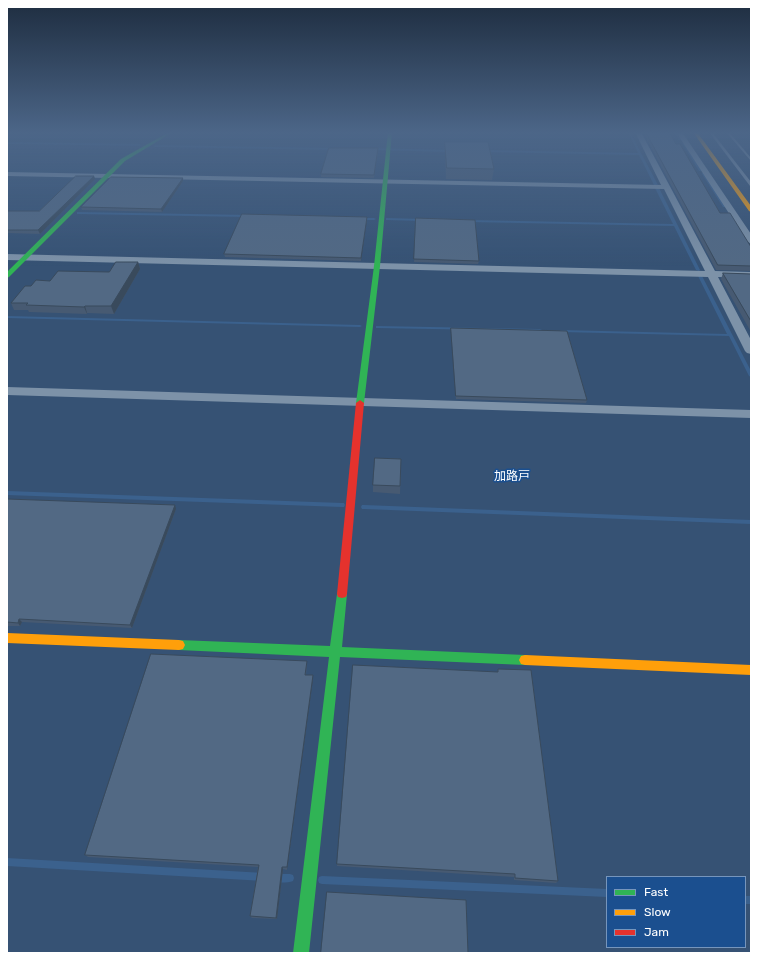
<!DOCTYPE html>
<html>
<head>
<meta charset="utf-8">
<style>
  body { margin:0 }
  #map { position:relative; width:758px; height:960px; overflow:hidden; background:#365274; font-family:Rubik,sans-serif }
  canvas { display:block }
  .frame { position:absolute; inset:0; border:8px solid #fff; pointer-events:none }
  .legend { position:absolute; left:606px; top:876px; width:140px; height:72px; box-sizing:border-box; background:#1b4f8f; border:1px solid #7695bc; margin:0; padding:5px 7px; list-style:none; font-size:12px; color:#fff }
  .legend li { display:flex; align-items:center; gap:8px; height:20px }
  .legend b { width:20px; border:1px solid #7695bc }
</style>
</head>
<body>
<div id="map">
<canvas width="758" height="960"></canvas>
<div class="frame"></div>
<ul class="legend">
<li><b style="height:5px;background:#30b455"></b>Fast</li>
<li><b style="height:5px;background:#ff9f0a"></b>Slow</li>
<li><b style="height:5px;background:#e5322d"></b>Jam</li>
</ul>
</div>
<script>
const context = document.querySelector('canvas').getContext('2d');
context.lineJoin = 'round';
function paint(path, color) { context.fillStyle = color; context.fill(path, 'evenodd'); }
function strokePath(path, color, width, dash) { context.strokeStyle = color; context.lineWidth = width; context.lineCap = dash ? 'butt' : 'round'; context.setLineDash(dash || []); context.stroke(path); }
function label(font, color, halo, rows, align = 'center') {
  context.font = font + ' Rubik,"Noto Sans JP",sans-serif'; context.lineWidth = 3; context.setLineDash([]); context.textBaseline = 'middle'; context.strokeStyle = halo; context.fillStyle = color; for (const [text, x, y, turn = 0] of rows) {
    context.save(); context.translate(x, y); context.rotate((+turn || 0) * Math.PI / 180); context.textAlign = isNaN(turn) ? turn : align; if (halo) context.strokeText(text, 0, 0); context.fillText(text, 0, 0); context.restore();
  }
}
paint(new Path2D(`
  M628 132H630L658 185 657 186 654 185 639 155 484 152 483 151 484 150 638 153Z
  M674 132H676L681 140H679Z
  M7 142 140 144 141 145 140 146 7 144Z
  M682 143H684L701 170V171H699Z
  M155 145 335 148 336 149 335 150 154 147Z
  M372 148 451 150 452 151 451 152 371 150Z
  M702 173H704L726 206 725 207H723L702 174Z
  M657 187 659 188 700 270 699 271 696 270 674 226 469 222 467 221 469 220 673 224 655 188Z
  M77 212 248 215 250 216 248 217 78 214H77Z
  M359 218H374L376 219 374 220H359Z
  M386 218 422 219 424 220 422 221 387 220H386Z
  M699 275 702 276 751 371V377L749 376 729 336 561 332 559 331 561 330 727 334 698 276Z
  M7 316 360 325 362 326 360 327 7 318Z
  M376 326 540 329 542 330 540 331 377 328H376Z
  M7 491 342 503H344L345 505 344 507H342L7 495Z
  M362 505H364L751 520V524L364 509H362L361 507Z
  M7 858 264 873 267 874 268 877 267 880 264 881 7 866Z
  M275 874H290L293 875 294 878 293 881C287 883 278 883 272 881L271 878 272 875Z
  M322 876 607 889V897L322 884 319 883 318 880 319 877Z
  M745 896H751V904H745Z`), '#3b618d');
paint(new Path2D(`
  M709 132H712L751 182V186H750Z
  M726 132H729L751 158V161Z`), '#7d92a8');
paint(new Path2D(`
  M635 132H641L715 271 751 272V278L718 277 751 340V354L747 353 745 351 708 277 7 260V254L705 271 664 189 7 176V172L661 185Z
  M676 132H682L751 234V244L747 241Z
  M7 387 751 410V418L7 395Z`), '#7d92a8');
paint(new Path2D(`
  M169 132H173L125 161 9 277 7 278V272L121 159Z
  M388 132H392L380 266 364 403 360 406 356 403 374 266Z
  M342 590 346 591 347 594 342 647 525 655 529 656 531 660 529 664 525 665 340 657 309 953H293L329 657 179 650 175 649 173 645 175 641 179 640 330 646 337 594 338 591Z`), '#30b455');
paint(new Path2D(`
  M693 132H697L751 206V212L749 211Z
  M7 633 179 640 183 641 185 645 183 649 179 650 7 643Z
  M525 655 751 665V675L525 665 521 664 519 660 521 656Z`), '#ff9f0a');
paint(new Path2D(`
  M360 400 364 403 347 594 346 597 342 598 338 597 337 594 356 403Z`), '#e5322d');
paint(new Path2D(`
  M646 132 676 144 720 213 751 247V271L716 270 645 136Z
  M445 142 494 169 492 180 446 179 445 152Z
  M378 151 374 178 321 177V174Z
  M94 176 95 179 40 234 7 233V211H39Z
  M183 181 162 212 82 210 81 207Z
  M367 217 361 261 225 257 224 254Z
  M416 218 479 261 478 264 414 262Z
  M138 262 140 269 114 314 87 313V314L29 312 28 310H14L11 303 31 286 50 281 109 272Z
  M723 273 751 274V332L721 279Z
  M451 328 587 400 586 403 456 399 451 332Z
  M401 459 400 494 373 492V485Z
  M7 499 176 509 132 628 22 622 20 626H7Z
  M307 661V664L306 675 313 679 287 870 283 869 277 919 252 918 250 916 258 867 88 857 85 855Z
  M498 669 558 881 556 883 514 880V877L337 866V864L497 672Z`), '#475a72');
paint(new Path2D(`
  M94 176 95 179 40 234 38 230Z
  M183 178V181L162 212 161 209Z
  M367 217V220L361 261V258Z
  M138 262 140 269 114 314 111 306Z
  M85 306 87 313V314L84 307Z
  M175 505 176 509 132 628 130 625Z
  M19 619 22 622 20 626 18 623Z
  M313 675V679L287 870V867Z
  M282 867 283 869 277 919 276 918Z`), '#394a5c');
const building = new Path2D(`
  M646 132H669L676 144H680L720 213H730L751 247V266L718 265Z
  M445 142H488L494 169 447 168Z
  M329 148H378L374 175 321 174Z
  M76 176H94L38 230H7V211H39Z
  M111 177 183 178 161 209 81 207Z
  M242 214 367 217 361 258 224 254Z
  M416 218 475 220 479 261 414 259Z
  M116 262H138L111 306H85L84 307 26 305 28 303H11L25 286H31L36 280 50 281 58 271 109 272Z
  M723 273 751 274V321Z
  M451 328 567 331 587 400 456 396Z
  M375 458 401 459 400 486 373 485Z
  M7 499 175 505 130 625 19 619 18 623 7 622Z
  M151 654 307 661 305 675H313L287 867H282L276 918 250 916 259 865 85 855Z
  M353 665 498 672V669L531 670 558 881 515 878V874L337 864Z
  M327 892 466 900 468 953H321Z`);
paint(building, '#526984');
strokePath(building, '#394a5c', 1);
const sky = context.createLinearGradient(0, 0, 0, 266);
sky.addColorStop(0, '#1e2d40');
sky.addColorStop(0.5, '#4c6688');
sky.addColorStop(1, '#4c668800');
context.fillStyle = sky;
context.fillRect(0, 0, 758, 266);
label('12px', '#fff', '#1b4f8f', [
  ["加路戸",512,477]
]);
</script>
</body>
</html>
